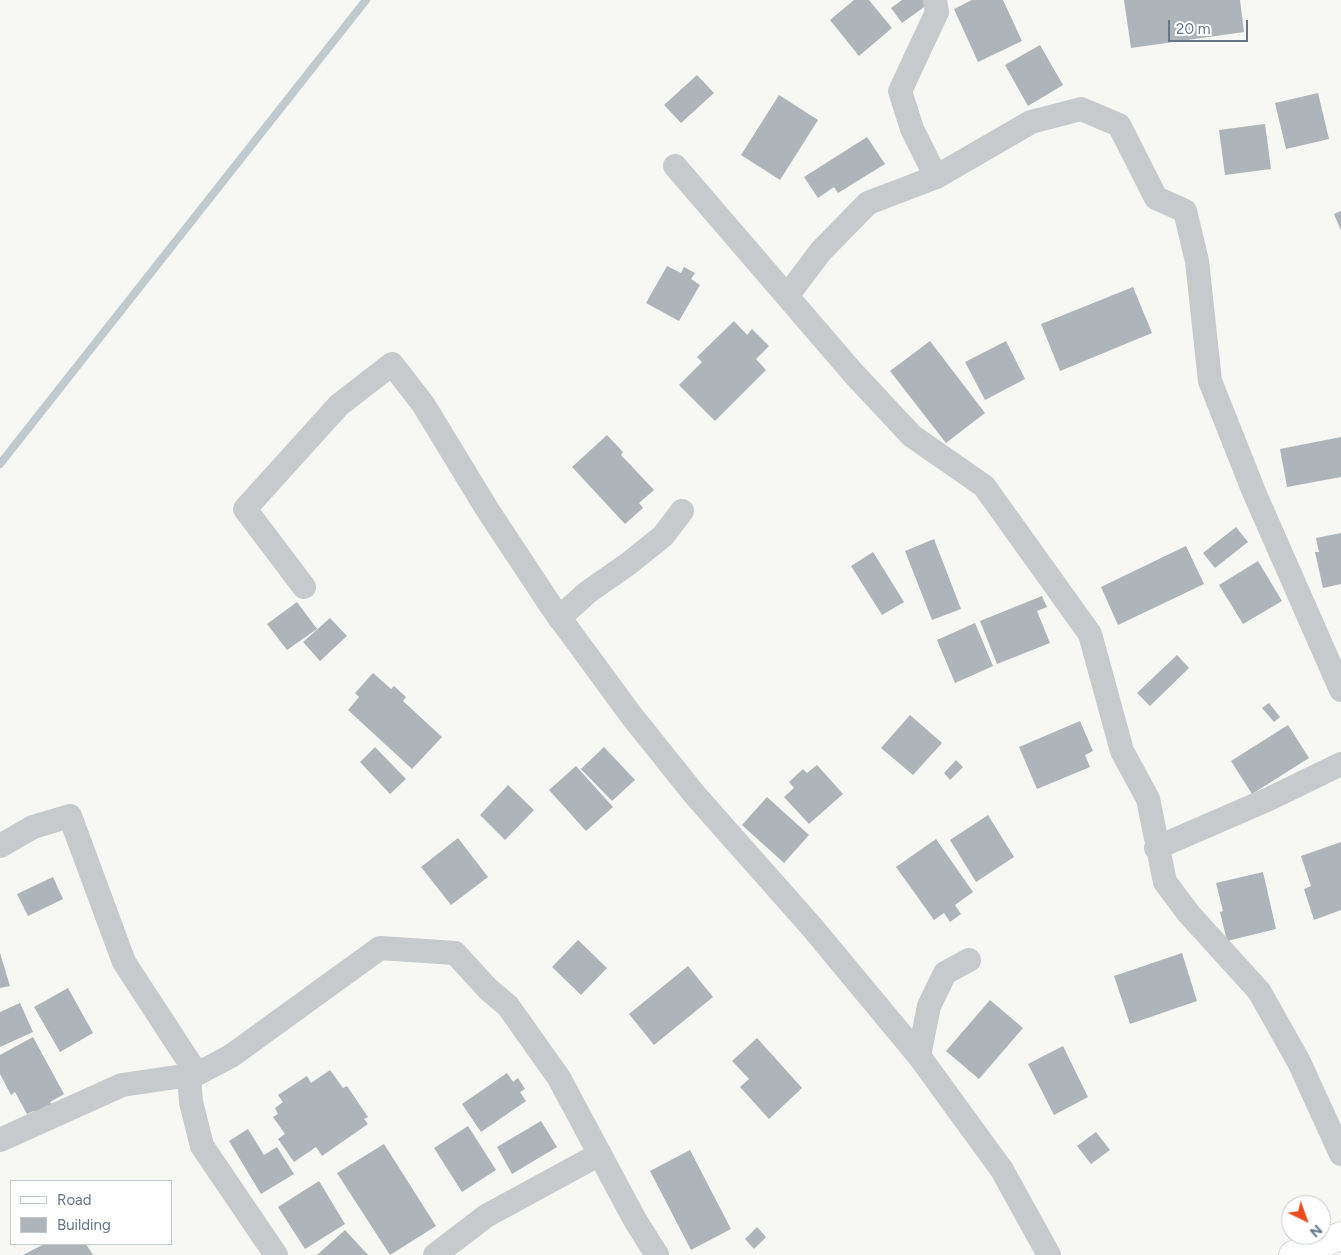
<!DOCTYPE html>
<html>
<head>
<meta charset="utf-8">
<style>
  body { margin:0 }
  #map { position:relative; width:1341px; height:1255px; overflow:hidden; background:#f7f7f3; font-family:Figtree,sans-serif }
  canvas { display:block }
  .legend { position:absolute; left:10px; top:1180px; width:162px; height:65px; box-sizing:border-box; background:#fff; border:1px solid #c1c9cf; margin:0; padding:6px 9px; list-style:none; font-size:15px; color:#647786 }
  .legend li { display:flex; align-items:center; gap:10px; height:25px }
  .legend b { width:25px; border:1px solid #c1c9cf }
  .north { position:absolute; left:1281px; top:1195px; width:50px; height:50px; box-sizing:border-box; background:#fff; border:1px solid #c1c9cf; border-radius:50%; rotate:138deg; font-size:14px; font-weight:700; line-height:20px; text-align:center; color:#647786 }
  .north::after { content:''; display:block; margin:auto; width:18px; height:22px; background:#ed4a1d; clip-path:polygon(50% 0,100% 100%,50% 72%,0 100%) }
  .scale { position:absolute; left:1168px; top:20px; width:80px; height:22px; box-sizing:border-box; border:2px solid #647786; border-top:0; padding-left:6px; font-size:15px; line-height:18px; white-space:nowrap; color:#647786; -webkit-text-stroke:4px #fff; paint-order:stroke }
</style>
</head>
<body>
<div id="map">
<canvas width="1341" height="1255"></canvas>
<ul class="legend">
<li><b style="height:6px;background:#fff"></b>Road</li>
<li><b style="height:14px;background:#adb5ba"></b>Building</li>
</ul>
<div class="north">N</div>
<div class="scale">20 m</div>
</div>
<script>
const context = document.querySelector('canvas').getContext('2d');
context.lineJoin = 'round';
function strokePath(path, color, width, dash) { context.strokeStyle = color; context.lineWidth = width; context.lineCap = dash ? 'butt' : 'round'; context.setLineDash(dash || []); context.stroke(path); }
function paint(path, color) { context.fillStyle = color; context.fill(path, 'evenodd'); }
strokePath(new Path2D(`
  M0 464 366 0`), '#bfcacf', 8);
paint(new Path2D(`
  M854 0H869L892 28 859 56 830 20Z
  M902 0H924L927 5 902 23 891 8Z
  M972 0H1003L1022 41 978 62 954 9Z
  M1124 0H1240L1244 32 1131 48Z
  M1040 45 1063 85 1028 106 1005 65Z
  M697 75 714 93 681 123 664 105Z
  M1318 93 1329 139 1286 149 1275 103Z
  M779 95 818 120 780 180 741 155Z
  M1265 124 1271 169 1225 175 1219 130Z
  M867 137 885 164 838 193 834 187 818 198 804 177Z
  M1341 211V231L1334 214Z
  M667 266 681 273 684 267 695 273 691 279 700 285 679 321 646 303Z
  M1133 287 1152 333 1060 371 1041 324Z
  M734 321 747 335 752 329 769 346 756 359 766 370 715 421 679 385 702 362 697 357Z
  M930 341 985 413 946 443 890 371Z
  M1006 341 1025 379 985 400 965 362Z
  M607 435 623 452 621 455 654 490 639 503 643 508 625 524 572 467Z
  M1341 437V477L1287 487 1280 449Z
  M1236 527 1248 542 1215 568 1203 553Z
  M1341 533V584L1323 588 1315 552H1319L1316 538Z
  M934 539 961 609 932 620 905 551Z
  M1186 546 1204 584 1118 625 1101 587Z
  M873 552 904 602 882 615 851 566Z
  M1258 561 1282 601 1243 624 1219 585Z
  M1042 596 1047 607 1037 611 1050 643 997 664 980 621Z
  M297 602 317 629 287 650 267 624Z
  M330 618 347 636 320 661 303 642Z
  M975 623 993 666 955 683 937 640Z
  M1177 655 1189 668 1150 706 1137 693Z
  M373 673 391 689 394 686 406 697 403 701 442 737 412 769 348 710 359 697 355 693Z
  M1269 703 1280 717 1274 722 1262 708Z
  M910 715 942 743 913 775 881 748Z
  M1080 721 1093 751 1085 755 1090 767 1037 789 1019 747Z
  M1288 725 1309 758 1252 794 1231 761Z
  M375 747 406 779 390 794 360 762Z
  M604 747 635 780 612 801 581 769Z
  M956 760 963 767 950 780 944 773Z
  M817 765 843 794 809 824 784 797 794 788 789 782 803 769 807 773Z
  M576 766 613 807 586 831 549 790Z
  M508 785 534 810 505 840 480 815Z
  M767 797 809 835 784 863 742 825Z
  M988 815 1014 857 976 882 950 840Z
  M458 838 488 877 451 905 421 867Z
  M936 839 973 892 955 905 961 914 950 922 944 913 934 920 896 867Z
  M1341 842V910L1314 920 1304 889 1311 886 1301 856Z
  M1263 872 1276 929 1227 941 1220 912 1223 911 1216 883Z
  M53 877 63 899 28 916 17 894Z
  M578 940 607 968 581 995 552 967Z
  M0 953 10 986 0 988Z
  M1182 953 1197 1001 1130 1024 1114 976Z
  M688 966 713 997 654 1045 629 1014Z
  M68 988 93 1033 60 1052 34 1007Z
  M990 1000 1023 1028 979 1079 946 1051Z
  M20 1003 33 1032 0 1047V1012Z
  M33 1037 64 1094 50 1102 53 1107 36 1116 34 1111 27 1114 15 1092 11 1095 0 1074V1055Z
  M757 1038 802 1088 769 1119 740 1087 749 1079 732 1061Z
  M1063 1046 1088 1097 1054 1115 1028 1064Z
  M330 1070 343 1088 347 1086 368 1117 364 1119 368 1124 322 1156 316 1147 294 1162 278 1139 285 1134 273 1117 278 1114 275 1108 283 1102 278 1095 307 1076 311 1083Z
  M507 1073 513 1082 518 1078 525 1089 520 1092 526 1101 481 1132 462 1104Z
  M541 1121 557 1147 512 1174 497 1147Z
  M468 1126 496 1170 462 1192 434 1148Z
  M248 1129 264 1155 277 1147 294 1174 261 1194 229 1141Z
  M1096 1132 1110 1150 1091 1164 1077 1146Z
  M384 1144 436 1226 390 1255 337 1173Z
  M690 1150 731 1229 691 1250 650 1171Z
  M319 1181 345 1224 305 1249 278 1207Z
  M757 1227 766 1237 754 1249 745 1239Z
  M345 1230 368 1255H317Z
  M44 1244H86L93 1255H23Z`), '#adb5ba');
const secondary = new Path2D(`
  M1293 1255 1341 1236`);
strokePath(secondary, '#b6bcc0', 29);
strokePath(new Path2D(`
  M935 0 937 12 900 91 912 129 936 177
  M675 166 854 374 912 436 984 486 1090 634 1122 751 1148 799 1165 882 1189 914 1259 991 1299 1062 1341 1154
  M787 296 821 251 868 203 936 177 1031 122 1081 109 1119 125 1156 198 1185 211 1197 261 1210 381 1254 492 1341 690
  M304 587 245 509 339 405 392 364 423 404 487 509 551 606 631 715 695 795 811 926 919 1056 1002 1170 1049 1255
  M559 618 588 592 628 564 663 536 682 511
  M0 846 33 827 70 816 124 962 197 1074
  M1156 848 1269 799 1341 764
  M919 1056 929 1006 945 973 969 960
  M189 1075 191 1102 202 1146 276 1255
  M0 1140 122 1085 197 1074 231 1056 380 948 455 953 488 989 508 1006 559 1078 635 1220 657 1255
  M435 1255 486 1216 600 1154`), '#c6cacd', 24);
strokePath(secondary, '#fff', 28);
</script>
</body>
</html>
